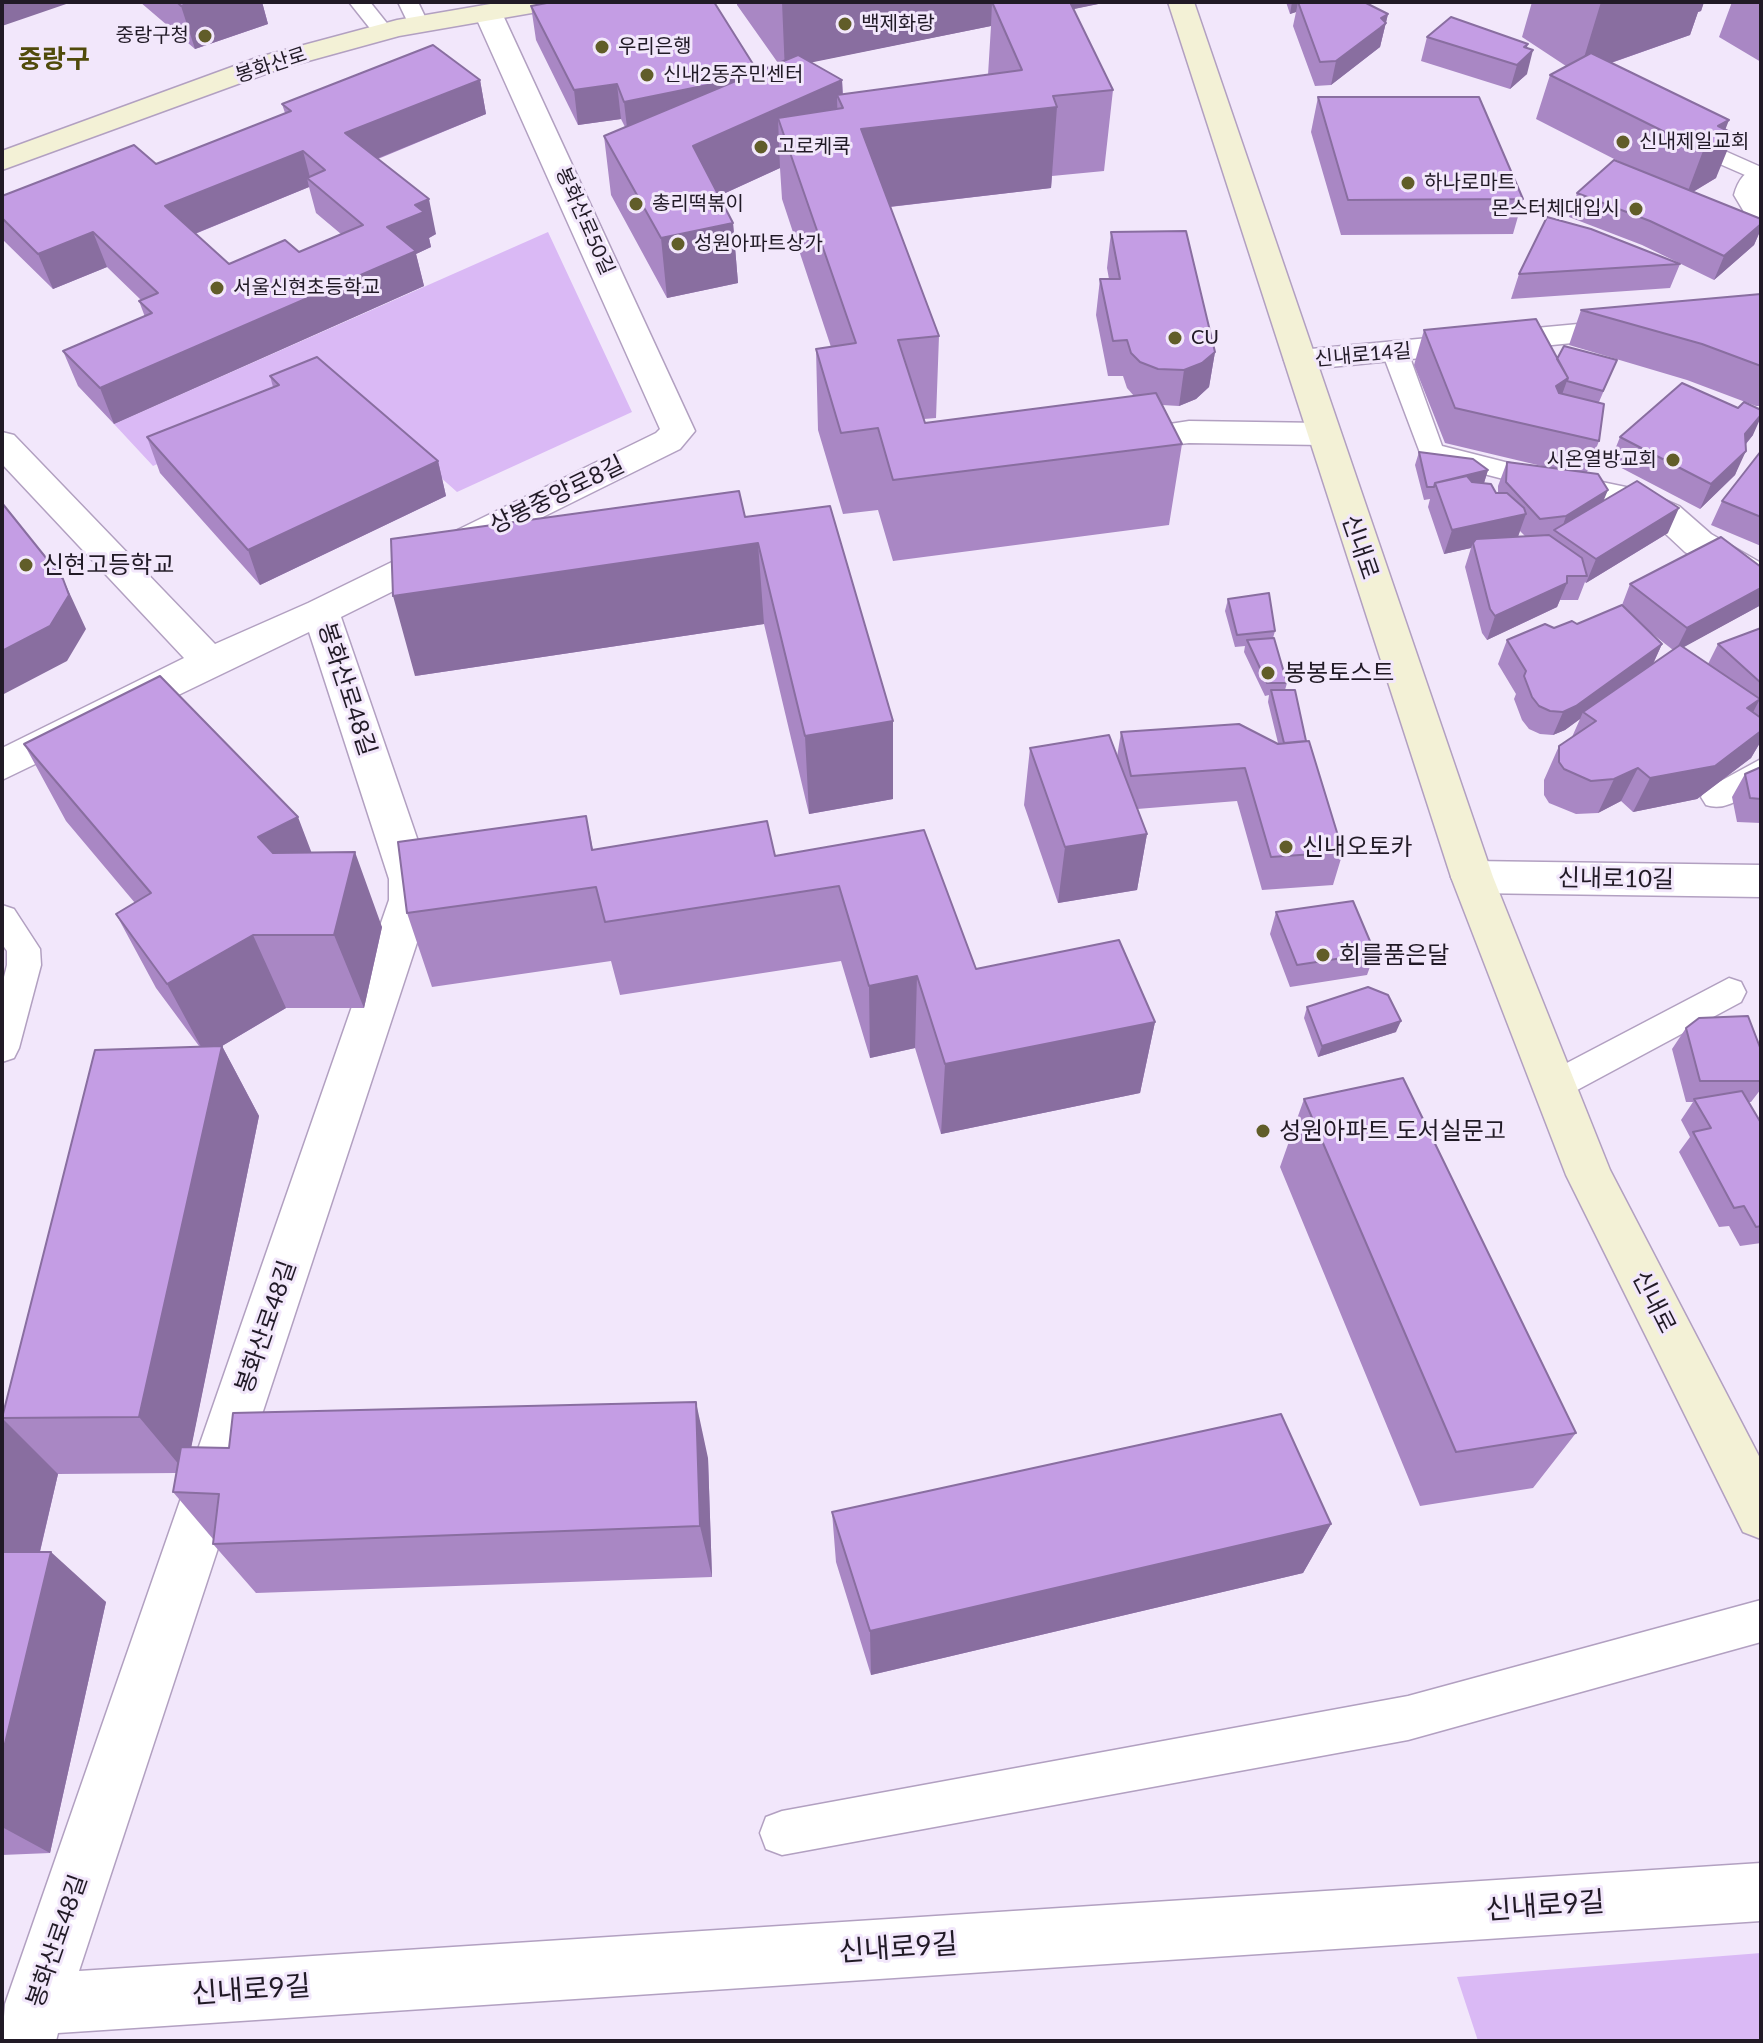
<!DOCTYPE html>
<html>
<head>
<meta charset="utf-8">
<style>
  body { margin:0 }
  #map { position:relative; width:1763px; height:2043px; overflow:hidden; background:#f2e7fb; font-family:Lato,sans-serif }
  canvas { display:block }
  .frame { position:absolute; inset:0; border:4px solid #211a26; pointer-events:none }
</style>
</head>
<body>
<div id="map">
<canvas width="1763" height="2043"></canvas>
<div class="frame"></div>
</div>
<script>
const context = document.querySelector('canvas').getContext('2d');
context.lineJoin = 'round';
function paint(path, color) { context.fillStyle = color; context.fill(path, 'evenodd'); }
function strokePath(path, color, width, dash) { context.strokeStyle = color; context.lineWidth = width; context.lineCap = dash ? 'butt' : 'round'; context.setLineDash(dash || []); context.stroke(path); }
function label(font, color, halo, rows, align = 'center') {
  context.font = font + ' Lato,"Noto Sans KR",sans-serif'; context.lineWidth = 6; context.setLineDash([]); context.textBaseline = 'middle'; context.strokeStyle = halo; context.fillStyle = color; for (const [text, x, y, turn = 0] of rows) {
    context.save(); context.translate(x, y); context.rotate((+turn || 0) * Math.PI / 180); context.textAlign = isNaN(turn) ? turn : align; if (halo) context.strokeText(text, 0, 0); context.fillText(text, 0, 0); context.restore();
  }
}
paint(new Path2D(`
  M548 232 632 412 457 492 336 384 153 466 114 424Z
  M1761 1953V2041H1478L1457 1977Z`), '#dab9f5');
const lane = new Path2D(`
  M349 2H370L394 32 390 36H376Z
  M398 2H418L429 25 425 29H411Z
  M1682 132 1761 167V182L1674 144 1671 139 1674 134Z
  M1395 344 1404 347 1408 352 1442 446 1560 476 1564 482 1560 488 1550 491 1422 458 1382 352 1386 347Z
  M1761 759V785C1744 796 1727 812 1706 805L1701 797 1706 789Z
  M2 905 14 909 40 949 41 965 19 1048 14 1058 2 1062V985L7 965V951L2 944Z
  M1729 978 1741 982 1746 992 1741 1002 1566 1096 1554 1101 1542 1096 1537 1086 1542 1076Z
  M1761 1600V1642L1408 1740 782 1855 766 1849 760 1833 766 1817 782 1811 1408 1696Z`);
const street = new Path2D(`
  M488 5 498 7 502 13 695 431 680 449 341 617 431 879V900L79 1971 1761 1863V1921L58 2033 56 2041H2L5 2004 389 900V879L309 632 2 780V748L184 658 2 464V432L14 435 215 644 308 603 656 433 660 429 474 13 478 7Z
  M1761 166V225L1750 222 1734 195C1738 180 1745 170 1761 166Z
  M1632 319 1643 322 1648 329 1643 336 1300 370 1288 367 1284 360 1288 353 1300 350Z
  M1189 421 1323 423 1335 426 1340 434 1335 442 1323 445 1189 443 1162 446 1150 443 1145 435 1150 427Z
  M1554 472 1645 491 1679 506 1711 534 1761 563V591L1748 588 1685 552 1653 522 1624 509 1542 491 1537 483 1542 475Z
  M1472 861 1761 865V897L1472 893 1457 888 1451 877 1457 866Z`);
const secondary = new Path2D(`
  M502 2H562L559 8 549 10 399 36 279 69 2 170V151L259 57 397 20Z
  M1168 2H1194L1493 877 1610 1170 1761 1460V1539L1743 1532 1566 1175 1451 877Z`);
strokePath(lane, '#b2a0c1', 3);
strokePath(street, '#b2a0c1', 3);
strokePath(secondary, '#b2a0c1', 3);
paint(lane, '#fff');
paint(street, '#fff');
paint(secondary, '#f3f1d6');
paint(new Path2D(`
  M140 2H262L268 24 195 49Z
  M737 2H1108L1073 9 1113 90 1104 171 1052 176 1051 188 890 207 939 336 936 418 924 419 925 423 1134 396 1127 388 1123 376H1108L1096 315 1100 279H1109L1107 268 1111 232 1215 352 1209 387 1196 399 1179 406 1162 405 1182 444 1169 525 893 561 878 510 843 514 818 430 816 349 831 347 782 199 780 168 719 196 733 223 738 283 667 298 611 195 604 136 625 127 621 119 578 125 536 40 531 6 758 72 778 63 737 5ZM991 26 988 75 843 94 842 80 811 62Z
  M1286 2H1364L1388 14 1380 47 1331 85 1315 86 1293 26 1296 12 1290 14Z
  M1532 2H1704L1701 11 1698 12 1690 35 1611 63 1725 130 1716 178 1693 192 1761 219V229L1754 245 1714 280 1642 245 1569 217 1577 193 1620 162 1536 119 1550 75 1566 66 1522 37Z
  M1732 2H1761V62L1719 37Z
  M1427 37 1526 48 1527 74 1510 89 1421 61Z
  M480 80 486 114 378 159 436 234 429 238 431 247 416 254 424 286 114 424 78 386 63 351 145 317 139 301 141 300 107 267 53 289 2 239V196L156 164 285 113 282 104ZM309 187 316 213 341 234 299 252 229 264 195 234Z
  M1318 97 1523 199 1513 234 1341 235 1311 132Z
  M1680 264 1670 288 1511 299 1519 274Z
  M1761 294V406H1756L1687 380 1569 345 1581 310Z
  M1424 330 1557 359 1617 360 1599 402V441L1587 472 1603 501 1668 533 1586 583 1585 582 1578 600H1560L1557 607 1487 640 1482 633 1465 567 1471 548 1444 554 1428 507 1430 499 1424 500 1415 465 1419 452 1488 470 1484 483 1496 493H1498V486L1507 462 1546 467 1445 443 1414 365ZM1520 531 1525 536 1518 537Z
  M270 376 438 461 446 496 260 585 160 473 147 437 273 387Z
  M1753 435 1746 444 1735 475 1700 509 1610 462 1620 437Z
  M1761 451V546L1711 525 1722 501Z
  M745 517 893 799 809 814 764 624 415 676Z
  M1761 567V605L1683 647 1708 664 1718 644 1761 628V741L1751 758 1697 799 1633 812 1621 801 1598 813 1576 814 1549 803 1544 795V780L1559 746 1572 737 1580 719 1565 730 1553 735 1540 734 1529 729 1522 720 1514 699 1516 694 1498 664 1507 640 1577 624 1622 605 1630 584ZM1645 628 1673 650 1653 664 1662 644Z
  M1228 599 1275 631 1273 638 1287 683 1285 690 1306 741 1343 852 1333 885 1262 890 1237 801 1137 809 1147 834 1137 890 1058 903 1024 805 1030 748 1117 757 1121 732 1278 743 1268 702 1269 695 1265 696 1244 652 1245 646 1235 647 1225 611Z
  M24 744 311 852 382 927 364 1008H286L222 1046 259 1116 191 1447 708 1458 712 1577 256 1593 213 1544V1539L173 1492 176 1473 58 1474 2 1418 199 1046 156 988 116 914 135 903 66 821Z
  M1761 767V823L1737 822 1732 797 1745 774Z
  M586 816 593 850 775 856 924 830 976 969 1155 1022 1140 1093 941 1134 915 1048 870 1058 841 961 620 995 611 961 432 987 407 913Z
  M1276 912 1375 953 1367 975 1290 987 1270 934Z
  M1307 1007 1396 1032 1318 1057 1304 1018Z
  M1686 1028 1761 1050V1089L1751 1102H1749L1761 1123V1243L1740 1246 1729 1226 1719 1227 1679 1152 1690 1137 1681 1120 1693 1102H1686L1672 1049Z
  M1304 1099 1576 1433 1533 1488 1420 1506 1280 1167Z
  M2 1418 58 1474 40 1552 106 1602 50 1853 2 1855Z
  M832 1512 1331 1524 1303 1573 871 1675 836 1562Z`), '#a987c4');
paint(new Path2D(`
  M2 2H72L2 26Z
  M192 2H262L268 24 195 49 181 6Z
  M782 2H992L991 26 799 65 785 73Z
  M992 2H1108L1002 24Z
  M1292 2H1342H1298L1296 12 1290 14Z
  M1601 2H1704L1701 11 1698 12 1690 35 1579 74Z
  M1388 14 1380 47 1331 85 1336 61 1381 18Z
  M1528 44 1523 59 1533 50 1527 74 1510 89 1517 65 1524 47Z
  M760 75 628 136 624 102Z
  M480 80 486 114 354 168 345 133Z
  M842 80 843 107 837 95 838 141 778 118 780 168 699 205 693 146Z
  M617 84 621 119 578 125 574 90Z
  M1057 107 1051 188 862 210 861 129Z
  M1729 120 1721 141 1734 134 1716 178 1686 196 1703 151 1718 126Z
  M303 151 311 181 307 178 309 187 177 241 165 206Z
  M429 199 436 234 429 238 431 247 416 254 424 286 114 424 100 388 387 227 415 205Z
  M733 223 738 283 667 298 661 238Z
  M1761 224V229L1754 245 1714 280 1724 256Z
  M93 232 107 267 53 289 38 254Z
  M1215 352 1209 387 1196 399 1179 406 1184 370Z
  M1568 378 1555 414 1556 386Z
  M1761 415V417L1753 435 1734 458 1745 434Z
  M1746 451 1735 475 1700 509 1711 484Z
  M438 461 446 496 260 585 248 550Z
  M1488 470 1484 483 1453 490 1454 478Z
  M1608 490 1598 514 1560 534 1566 516Z
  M1679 508 1668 533 1586 583 1596 559Z
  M1526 514 1517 539 1473 543 1471 548 1444 554 1452 530Z
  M758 543 764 624 415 676 393 596Z
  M63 579 86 629 67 661 2 695V651Z
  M1567 583 1557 607 1487 640 1495 616Z
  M1761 588V605L1675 652 1687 628Z
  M1662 644 1651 668 1583 712 1580 719 1565 730 1553 735 1563 712Z
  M1760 699 1742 733 1747 708Z
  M893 721V799L809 814 805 736Z
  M1761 731V741L1751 758 1697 799 1633 812 1650 778Z
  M1638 768 1621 801 1598 813 1614 779Z
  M298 817 327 893 290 912 258 837Z
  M1147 834 1137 890 1058 903 1065 847Z
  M355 852 382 927 364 1008 334 935Z
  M253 935 286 1008 222 1046 259 1116 186 1473 139 1417 206 1056 167 984Z
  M917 976 915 1048 870 1058 869 986Z
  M1401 1021 1396 1032 1318 1057 1322 1046Z
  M1155 1022 1140 1093 941 1134 945 1064Z
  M696 1402 708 1458 712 1577 700 1526Z
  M2 1418 58 1474 28 1602 2 1580Z
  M1331 1524 1303 1573 871 1675 870 1631Z
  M51 1552 106 1602 50 1853 2 1827V1756Z`), '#896ea0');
const building = new Path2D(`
  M177 2H192L181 6Z
  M552 2H714L758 72 742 78 624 102 617 84 574 90 531 6Z
  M992 2H1070L1113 90 1053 96 1057 107 861 129 939 336 898 340 925 423 1156 393 1182 444 893 480 878 428 841 433 816 349 856 343 778 118 843 108 837 95 1022 70Z
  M1298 2H1364L1388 14 1381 18 1386 23 1380 28 1336 61 1320 62Z
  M1451 17 1528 44 1524 47 1533 50 1517 65 1427 37Z
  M433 45 480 80 345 133 429 199 415 205 424 212 387 227 416 251 100 388 63 351 152 313 139 301 158 293 93 232 38 254 2 218V196L134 145 156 164 291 111 282 104ZM303 151 325 170 307 178 363 225 299 252 285 240 229 264 165 206Z
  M1591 53 1729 120 1718 126 1734 134 1703 151 1550 75Z
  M798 55 842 80 693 146 733 223 661 238 604 136Z
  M1318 97H1479L1523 199 1348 200Z
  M1614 160 1761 219V224L1724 256 1650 221 1577 193Z
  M1547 217 1591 229 1680 264 1519 274Z
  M1186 231 1215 352 1202 363 1184 370 1158 369 1140 362 1131 353 1127 340 1113 341 1100 279H1120L1111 232Z
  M1761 294V366L1702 344 1581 310Z
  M1536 319 1568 378 1556 386 1559 393 1604 404 1599 441 1455 408 1424 330Z
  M1564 346 1617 360 1603 391 1567 381 1568 378 1557 359Z
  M317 357 438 461 248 550 147 437 279 385 270 376Z
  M1682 383 1738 408 1744 402 1761 410V415L1745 434 1746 451 1711 484 1620 437Z
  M1761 451V517L1722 501Z
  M1419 452 1473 459 1488 470 1435 483 1434 487H1427Z
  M1507 462 1598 474 1608 490 1566 516 1540 519 1506 482Z
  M1467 476 1472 482 1491 484 1496 493H1507L1524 508 1526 514 1452 530 1435 483Z
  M1637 481 1679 508 1596 559 1554 530Z
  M739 491 745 517 830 506 893 721 805 736 758 543 393 596 391 539Z
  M2 503 63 579 69 595 50 626 2 651Z
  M1549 535 1582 558 1587 576H1567V583L1495 616 1490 609 1473 543 1476 539Z
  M1721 537 1761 567V588L1687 628 1630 584Z
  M1269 593 1275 631 1237 635 1228 599Z
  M1622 605 1662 644 1576 706 1563 712 1550 711 1539 706 1532 697 1524 676 1526 671 1507 640 1545 624 1554 628 1572 621 1577 624Z
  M1761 628V683L1718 644Z
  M1274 638 1287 683H1267L1247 640Z
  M1680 645 1760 699 1747 708 1761 718V731L1715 766 1650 778 1638 768 1614 779 1591 781 1564 769 1559 762V746L1596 721 1583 712Z
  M160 676 298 817 258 837 273 853 355 852 334 935H253L167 984 116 914 151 893 24 744Z
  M1271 690H1295L1306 741 1284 743Z
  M1239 724 1278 744 1309 741 1343 852 1271 857 1245 768 1131 776 1121 732Z
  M1109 735 1147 834 1065 847 1030 748Z
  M1761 767V799L1750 798 1745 774Z
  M586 816 592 850 767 821 775 856 924 830 976 969 1119 940 1155 1022 945 1064 917 976 869 986 839 886 605 922 596 887 407 913 398 842Z
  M1353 901 1375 953 1297 965 1276 912Z
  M1368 987 1388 995 1401 1021 1322 1046 1307 1007Z
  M1748 1016 1761 1050V1081H1700L1686 1028 1699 1018Z
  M222 1046 139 1417 2 1418 95 1050Z
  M1403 1078 1576 1433 1456 1452 1304 1099Z
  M1742 1091 1761 1123V1226L1756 1227 1744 1206 1734 1208 1693 1132 1711 1128 1694 1099Z
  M696 1402 700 1526 213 1544 219 1494 173 1492 181 1447 229 1448 233 1413Z
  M1281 1414 1331 1524 870 1631 832 1512Z
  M2 1552H51L2 1756Z`);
paint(building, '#c49de4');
strokePath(building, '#896ea0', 2);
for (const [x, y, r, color] of [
  [845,24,8,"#615d29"],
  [205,36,8,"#615d29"],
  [602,47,8,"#615d29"],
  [647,75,8,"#615d29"],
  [1623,142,8,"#615d29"],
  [761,147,8,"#615d29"],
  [1408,183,8,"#615d29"],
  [636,204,8,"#615d29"],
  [1636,209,8,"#615d29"],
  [678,244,8,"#615d29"],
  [217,288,8,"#615d29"],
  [1175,338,8,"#615d29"],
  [1673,460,8,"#615d29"],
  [26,565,8,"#615d29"],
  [1268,673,8,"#615d29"],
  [1286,847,8,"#615d29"],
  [1323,955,8,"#615d29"],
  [1263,1131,8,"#615d29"]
]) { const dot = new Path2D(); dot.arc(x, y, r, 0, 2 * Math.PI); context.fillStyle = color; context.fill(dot); strokePath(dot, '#f2e7fb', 3); }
label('20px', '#211a26', '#f2e7fb', [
  ["백제화랑",861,24],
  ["중랑구청",189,36,"right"],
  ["우리은행",618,47],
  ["신내2동주민센터",663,75],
  ["신내제일교회",1639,142],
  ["고로케쿡",777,147],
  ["하나로마트",1424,183],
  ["총리떡볶이",652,204],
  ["몬스터체대입시",1620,209,"right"],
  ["성원아파트상가",694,244],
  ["서울신현초등학교",233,288],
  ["CU",1191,338],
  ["시온열방교회",1657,460,"right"]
], 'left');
label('20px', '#211a26', '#f2e7fb', [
  ["봉화산로",271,65,-18],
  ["봉화산로50길",585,221,66],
  ["신내로14길",1363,355,-5]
]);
label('24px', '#211a26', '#f2e7fb', [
  ["상봉중앙로8길",557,495,-26],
  ["신내로",1360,547,71],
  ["봉화산로48길",347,689,72],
  ["신내로10길",1616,879,1],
  ["신내로",1654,1302,63],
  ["봉화산로48길",266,1327,-71],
  ["봉화산로48길",57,1941,-71]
]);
label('24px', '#211a26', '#f2e7fb', [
  ["신현고등학교",42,565],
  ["봉봉토스트",1284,673],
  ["신내오토카",1302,847],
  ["회를품은달",1339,955],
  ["성원아파트 도서실문고",1279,1131]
], 'left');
label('bold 26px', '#504a0a', '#f2e7fb', [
  ["중랑구",54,60]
]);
label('28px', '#211a26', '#f2e7fb', [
  ["신내로9길",1545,1906,-4],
  ["신내로9길",898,1948,-4],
  ["신내로9길",251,1990,-4]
]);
</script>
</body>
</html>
